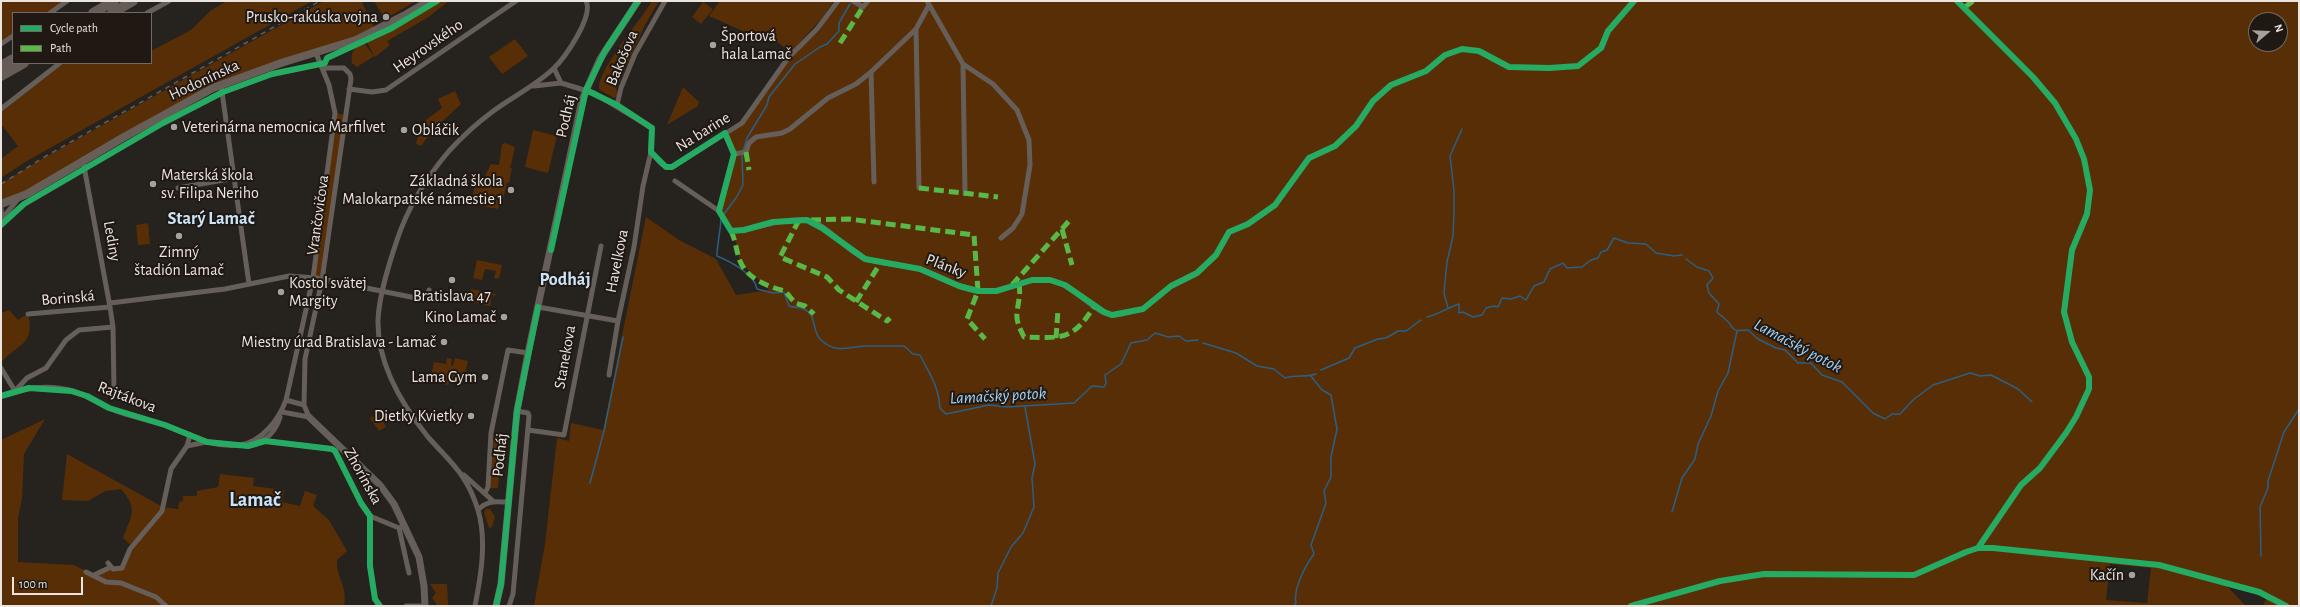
<!DOCTYPE html>
<html>
<head>
<meta charset="utf-8">
<style>
  body { margin:0 }
  #map { position:relative; width:2300px; height:607px; overflow:hidden; background:#26221e; font-family:"Alegreya Sans",sans-serif }
  canvas { display:block }
  .frame { position:absolute; inset:0; border:2px solid #ebe5e0; pointer-events:none }
  .legend { position:absolute; left:12px; top:12px; width:140px; height:52px; box-sizing:border-box; background:#201812; border:1px solid #716a64; margin:0; padding:5px 7px; list-style:none; font-size:12px; color:#ebe5e0 }
  .legend li { display:flex; align-items:center; gap:8px; height:20px }
  .legend b { width:20px; border:1px solid #716a64 }
  .north { position:absolute; left:2248px; top:12px; width:40px; height:40px; box-sizing:border-box; background:#201812; border:1px solid #716a64; border-radius:50%; rotate:71deg; font-size:11px; font-weight:700; line-height:16px; text-align:center; color:#ebe5e0 }
  .north::after { content:''; display:block; margin:auto; width:14px; height:18px; background:#a6a19c; clip-path:polygon(50% 0,100% 100%,50% 72%,0 100%) }
  .scale { position:absolute; left:12px; top:577px; width:71px; height:18px; box-sizing:border-box; border:2px solid #ebe5e0; border-top:0; padding-left:5px; font-size:12px; line-height:14px; white-space:nowrap; color:#ebe5e0; -webkit-text-stroke:3px #201812; paint-order:stroke }
</style>
</head>
<body>
<div id="map">
<canvas width="2300" height="607"></canvas>
<div class="frame"></div>
<ul class="legend">
<li><b style="height:5px;background:#26ab63"></b>Cycle path</li>
<li><b style="height:5px;background:#58b947"></b>Path</li>
</ul>
<div class="north">N</div>
<div class="scale">100 m</div>
</div>
<script>
const context = document.querySelector('canvas').getContext('2d');
context.lineJoin = 'round';
function paint(path, color) { context.fillStyle = color; context.fill(path, 'evenodd'); }
function strokePath(path, color, width, dash) { context.strokeStyle = color; context.lineWidth = width; context.lineCap = dash ? 'butt' : 'round'; context.setLineDash(dash || []); context.stroke(path); }
function label(font, color, halo, rows, align = 'center') {
  context.font = font + ' "Alegreya Sans",sans-serif'; context.lineWidth = 4; context.setLineDash([]); context.textBaseline = 'middle'; context.strokeStyle = halo; context.fillStyle = color; for (const [text, x, y, turn = 0] of rows) {
    context.save(); context.translate(x, y); context.rotate((+turn || 0) * Math.PI / 180); context.textAlign = isNaN(turn) ? turn : align; if (halo) context.strokeText(text, 0, 0); context.fillText(text, 0, 0); context.restore();
  }
}
paint(new Path2D(`
  M1 1H67L50 13H13V36L1 44Z
  M227 1H312L25 162 1 178V159L18 146 1 124V112L64 63H151V51L191 30 210 11Z
  M324 1H365L362 3 376 31 429 1H449L427 18 387 41 390 45 375 57 364 37 231 81 12 201 1 199V184L28 167Z
  M374 1H416L385 19Z
  M652 1H659L645 25 616 89 618 95 614 98 600 90C592 77 644 16 652 1Z
  M720 1H834L821 19 790 53 768 33 761 39 709 16Z
  M839 1H2299V606H2263L2266 599 2262 594 2224 583 2246 606H534L545 544 557 438 569 441 571 423 603 430 646 217 679 240 716 259 736 295 769 290 740 262 735 239 719 211 734 154 725 133 742 123 790 56 819 31ZM2256 20H2280V44H2256ZM2110 564 2151 568 2147 603 2106 600Z
  M703 2 713 9 701 24 692 17Z
  M515 39 528 56 502 74 489 57Z
  M364 43 374 56 357 67 352 63C350 52 354 47 364 43Z
  M683 87 699 102 698 106 667 125Z
  M455 91 461 104 431 132 422 123 442 108 438 99Z
  M335 113 345 115 322 280 313 278Z
  M420 128 429 135 421 146 416 144Z
  M533 130 557 136 548 173 525 167Z
  M505 143 515 147 511 165 509 167 512 168 509 183 499 181 507 183 503 200 473 195 476 177 484 178 491 164 499 165 502 144Z
  M484 198 501 201 498 209 482 206Z
  M148 223 150 244 138 245 136 225Z
  M477 260 502 265 499 279 494 278 496 271 485 269 482 280 473 278Z
  M471 289 496 294 495 296 492 295 490 306 469 301Z
  M9 310 18 320 28 314C36 346 16 344 1 363V313Z
  M447 358 452 359 451 365 453 366 455 358 468 361 462 385 450 382 451 377 448 385 430 381 434 362 446 364Z
  M379 413 386 427 379 431 370 418Z
  M45 419 24 454 22 498 18 518V562L74 565 94 575 101 570H118L132 546 123 538C131 515 139 510 121 489L105 491 88 501 62 500 67 454 163 507 178 509 179 502 183 501V496H197V491L218 487 220 474 254 478 253 486 284 490 282 502 300 506 305 491 317 495 313 506 329 520 347 551 337 560C336 578 348 586 344 606H1V440Z
  M494 436 502 437 498 488H490Z
  M486 509H490L495 517 492 527 489 528 484 512Z
  M430 584H447L448 605 438 606 432 598 436 593Z`), '#582e07');
strokePath(new Path2D(`
  M724 214 736 198 743 185 742 155 747 138 767 105 769 97 795 64 820 47 827 44 839 31V23L850 4
  M721 219C721 226 716 254 717 256 729 261 755 274 757 289L773 293 784 292 789 306C794 308 799 307 804 309 818 316 811 331 821 340 836 354 848 347 864 346 878 346 891 346 904 346L913 354 920 355C930 375 938 384 940 408L946 414 989 405 1007 407 1074 403 1092 386 1104 387 1106 383 1105 375 1121 364 1131 343 1147 340 1155 333 1168 337 1179 336 1186 341 1198 340
  M1686 259 1697 267 1709 271 1713 278 1707 285 1709 293 1719 304 1717 312C1720 315 1722 316 1724 318 1736 327 1727 332 1748 330L1758 339 1776 348 1785 350 1798 363H1811L1822 375 1842 382 1873 413 1885 419 1892 414H1900L1913 400 1933 385 1970 373 1980 376 1991 375 2018 389 2032 402
  M1448 308 1444 293 1447 262 1453 236 1454 213V190L1450 156 1462 129
  M1427 317C1439 314 1447 308 1459 304V313L1463 312 1473 317 1482 315 1486 308 1494 306 1498 307 1502 298 1511 299 1520 296 1526 300 1534 286 1544 282 1550 269 1563 263 1567 268 1582 267 1591 260 1598 258 1601 252 1607 250 1614 238 1628 243 1646 244 1656 253 1674 256 1682 255
  M1203 343 1236 353 1257 366 1274 369 1285 378C1297 374 1304 378 1316 374
  M1321 370 1349 358 1355 348 1378 339 1386 338 1398 331H1406L1421 320
  M590 483 604 431 623 337
  M1672 512 1682 478 1695 459 1698 444 1711 416 1718 391 1728 373 1737 331
  M2261 556 2260 507 2268 488V481L2284 432 2299 409
  M991 606 997 588 998 573 1011 547 1023 533 1034 507 1032 478 1035 464 1025 407
  M1294 606 1296 603C1293 589 1305 566 1314 554L1311 545 1326 503 1324 491 1331 477V457L1337 429 1331 395 1322 390 1311 376`), '#2a6086', 1.5);
strokePath(new Path2D(`
  M853 1 863 7 868 1
  M927 1 963 64 993 84 1017 110 1029 140 1030 165 1022 214 1013 228 1001 238
  M50 13 67 1
  M147 13 169 1
  M916 29 919 188
  M1 44 13 36
  M963 64 965 194
  M554 68 561 83 594 93 652 128 651 152 643 186 634 247 618 321 609 375
  M871 72 874 182
  M221 85 249 284
  M534 86 561 83
  M349 89 372 92 386 90 516 1
  M617 105 621 88 635 54 665 1
  M1 109 60 63
  M651 152C657 159 663 169 672 167L742 123 788 58 817 29 838 1
  M734 154 746 152 749 143 756 137 782 133 790 129 828 98 856 84 871 72 916 29 929 5
  M83 161 110 307 113 327 114 389
  M675 181 719 211 734 154 725 133
  M178 188 235 178
  M1 208 2 219
  M1 220 19 198
  M731 231C756 230 780 218 805 220 826 221 846 252 866 259 883 265 902 264 919 269 940 274 957 289 978 291 1003 294 1024 277 1049 280 1073 283 1093 313 1112 315 1117 316 1125 313 1130 312
  M110 303 225 289 289 276 316 278 421 299 428 295 429 290
  M538 307 618 321
  M28 314 110 307
  M1 368 15 391 27 378 46 368 66 340 79 330 113 327
  M1 396C23 388 49 384 73 391 86 395 96 402 109 408 126 416 146 419 164 425 188 433 213 449 240 445 262 442 279 419 286 400L313 278 335 113 329 85 316 53
  M286 400 304 405
  M282 412 309 417
  M309 417 304 405 305 359 322 280 351 79 350 74 344 68H323
  M528 430 564 435 601 246
  M265 441 332 449 335 451 361 503 370 516V566L375 599 380 606
  M253 445C266 441 276 431 280 417
  M187 446 206 442
  M464 475 493 501
  M485 493 488 487 491 433 508 350 528 353
  M478 510C488 500 495 502 507 502
  M370 516 399 528 403 527
  M399 528 409 573
  M108 563 113 569 122 568 130 549 162 511 171 469 187 446 190 435
  M86 572 106 582 121 583 156 597 166 606
  M94 575 111 567
  M406 606H425
  M475 606C481 576 487 540 478 510 467 474 451 463 428 437 402 405 377 363 378 320 379 295 389 264 397 240 408 207 426 178 449 151 461 138 477 123 492 112 512 97 535 86 553 69 565 58 594 16 586 1
  M509 606 513 594 529 416 528 413 517 411`), '#665e59', 5);
strokePath(new Path2D(`
  M309 417 380 485 394 504 419 557 424 586 425 606
  M496 606 501 584 517 411 528 353 582 100 600 59 638 1`), '#665e59', 7);
strokePath(new Path2D(`
  M1 204 27 194 124 137 213 88 281 63 356 40 407 14 429 1`), '#675e57', 8);
strokePath(new Path2D(`
  M93 13 114 1
  M112 13 133 1
  M1 66 13 59
  M1 76 24 63`), '#645c55', 10);
strokePath(new Path2D(`
  M1 184 46 156 320 1`), '#625e5a', 1.5, [5, 5]);
strokePath(new Path2D(`
  M1965 7 1973 1
  M840 43 863 7
  M746 152 749 170
  M919 188 998 197
  M799 220 780 257 827 277 839 290 887 321 890 318
  M811 220 849 219 974 235 978 291 967 319 985 339
  M1062 229 1072 265
  M731 231C736 241 736 251 740 261 747 279 769 287 785 291L795 303 805 306 814 314
  M1019 284C1021 295 1018 302 1017 313 1016 321 1020 329 1024 337 1062 338 1073 341 1095 305
  M1012 285 1069 221
  M856 302 881 262
  M1056 338 1058 310`), '#58b947', 5, [10, 5]);
strokePath(new Path2D(`
  M1957 1 2033 77 2055 103 2076 139 2084 159 2090 190 2087 214 2072 250 2064 312 2072 342 2089 377V389L2076 417 2066 433 2040 468 2021 485 1978 548
  M586 90 617 105 652 128 651 152 666 167H672L725 133 734 154 719 211 731 231 744 230 773 222 807 220 822 228 865 259 920 269 959 286 978 291H997L1032 280H1050L1065 285 1104 312 1112 315 1143 309 1171 286 1197 273 1216 255 1229 232 1248 224 1275 205 1309 158 1335 146 1356 126 1373 101 1391 85 1426 71 1445 55 1462 49 1479 51 1509 67 1549 68 1578 66 1601 48 1608 31 1634 1
  M1 225 24 204 163 123 223 92 272 74 325 63 327 58 392 28 437 1
  M551 250 586 90 605 51 638 1
  M1 396 29 388 71 391 87 396 109 408 165 425 207 442 248 446 265 441 332 449 335 451 361 503 370 516V566L375 599 380 606
  M496 606 501 584 517 411 538 307
  M1631 606 1720 581 1764 574 1914 575 1966 552 1978 548H1993L2159 565 2259 592 2286 606`), '#26ab63', 6);
for (const [x, y, r, color] of [
  [386,17,4,"#a6a19c"],
  [713,45,4,"#a6a19c"],
  [174,127,4,"#a6a19c"],
  [404,130,4,"#a6a19c"],
  [153,184,4,"#a6a19c"],
  [511,190,4,"#a6a19c"],
  [179,236,4,"#a6a19c"],
  [452,280,4,"#a6a19c"],
  [281,292,4,"#a6a19c"],
  [504,317,4,"#a6a19c"],
  [444,342,4,"#a6a19c"],
  [485,377,4,"#a6a19c"],
  [471,416,4,"#a6a19c"],
  [2132,575,4,"#a6a19c"]
]) { const dot = new Path2D(); dot.arc(x, y, r, 0, 2 * Math.PI); context.fillStyle = color; context.fill(dot); strokePath(dot, '#201812', 1.5); }
label('16px', '#ebe5e0', '#201812', [
  ["Prusko-rakúska vojna",378,17],
  ["Športová",721,36,"left"],
  ["hala Lamač",721,54,"left"],
  ["Veterinárna nemocnica Marfilvet",182,127,"left"],
  ["Obláčik",412,130,"left"],
  ["Materská škola",161,175,"left"],
  ["sv. Filipa Neriho",161,193,"left"],
  ["Základná škola",503,181],
  ["Malokarpatské námestie 1",503,199],
  ["Zimný",179,252,"center"],
  ["štadión Lamač",179,270,"center"],
  ["Kostol svätej",289,283,"left"],
  ["Margity",289,301,"left"],
  ["Bratislava 47",452,296,"center"],
  ["Kino Lamač",496,317],
  ["Miestny úrad Bratislava - Lamač",436,342],
  ["Lama Gym",477,377],
  ["Dietky Kvietky",463,416],
  ["Kačín",2124,575]
], 'right');
label('16px', '#ebe5e0', '#201812', [
  ["Heyrovského",428,46,-35],
  ["Bakošova",622,58,-67],
  ["Hodonínska",204,80,-25],
  ["Podháj",566,116,-77],
  ["Na barine",703,132,-32],
  ["Vrančovičova",318,215,-82],
  ["Lediny",112,241,80],
  ["Havelkova",617,261,-79],
  ["Plánky",946,266,21],
  ["Borinská",68,298,-5],
  ["Stanekova",565,357,-80],
  ["Rajtákova",127,397,21],
  ["Podháj",500,455,-84],
  ["Zhorínska",363,476,61]
]);
label('italic 17px', '#a3d3f8', '#201812', [
  ["Lamačský potok",1798,346,28],
  ["Lamačský potok",998,396,-3]
]);
label('bold 18px', '#cae5f9', '#201812', [
  ["Starý Lamač",211,219],
  ["Podháj",565,280]
]);
label('bold 20px', '#cae5f9', '#201812', [
  ["Lamač",255,500]
]);
</script>
</body>
</html>
